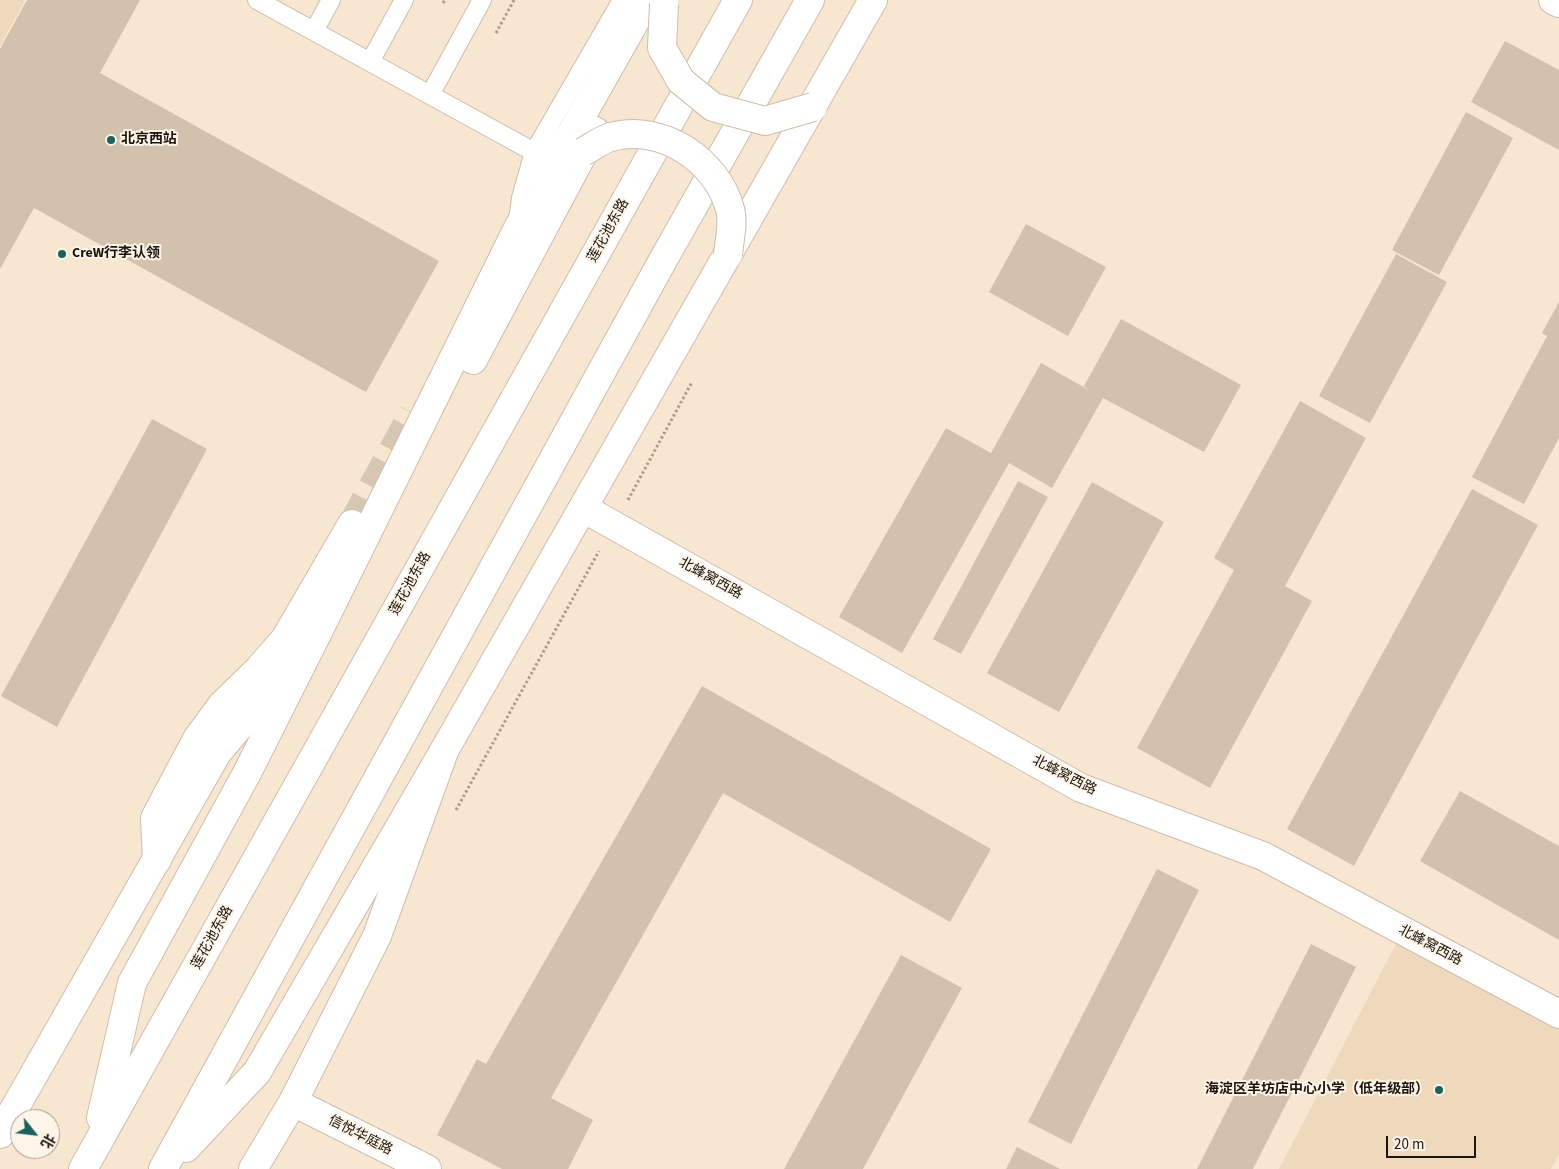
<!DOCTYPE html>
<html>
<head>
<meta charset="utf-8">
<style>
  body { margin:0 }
  #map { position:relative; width:1559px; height:1169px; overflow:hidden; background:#f7e6d0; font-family:"Source Sans 3","Noto Sans SC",sans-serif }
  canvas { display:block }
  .north { position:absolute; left:10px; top:1109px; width:50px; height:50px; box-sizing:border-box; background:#fef4e7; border:1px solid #a39b90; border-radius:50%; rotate:119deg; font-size:14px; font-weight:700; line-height:20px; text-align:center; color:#1b150e }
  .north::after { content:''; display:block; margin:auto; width:18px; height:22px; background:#18635b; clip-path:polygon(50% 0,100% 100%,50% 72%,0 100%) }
  .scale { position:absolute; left:1386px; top:1136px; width:90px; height:22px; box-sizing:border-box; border:2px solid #1b150e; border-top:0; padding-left:6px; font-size:15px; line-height:18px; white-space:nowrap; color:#1b150e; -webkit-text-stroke:4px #fef4e7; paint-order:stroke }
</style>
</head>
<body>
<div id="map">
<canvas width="1559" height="1169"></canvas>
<div class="north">北</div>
<div class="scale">20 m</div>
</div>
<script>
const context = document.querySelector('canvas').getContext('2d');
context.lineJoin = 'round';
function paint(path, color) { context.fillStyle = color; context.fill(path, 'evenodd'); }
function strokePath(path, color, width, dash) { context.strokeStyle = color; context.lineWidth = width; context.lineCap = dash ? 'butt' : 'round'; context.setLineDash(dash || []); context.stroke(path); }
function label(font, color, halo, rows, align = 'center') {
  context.font = font + ' "Source Sans 3","Noto Sans SC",sans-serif'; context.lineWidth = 4; context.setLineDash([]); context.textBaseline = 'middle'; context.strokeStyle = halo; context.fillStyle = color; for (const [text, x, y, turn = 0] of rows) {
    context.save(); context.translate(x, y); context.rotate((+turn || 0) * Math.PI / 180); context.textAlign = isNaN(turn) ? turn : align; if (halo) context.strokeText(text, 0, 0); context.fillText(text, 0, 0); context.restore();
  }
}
paint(new Path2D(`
  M0 0H25L0 46Z
  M1397 942 1559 1026V1154L1551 1169H1279Z`), '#efd9bd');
paint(new Path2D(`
  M27 0H140L100 73 439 261 366 392 34 208 0 269V49Z
  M1505 41 1559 70V150L1471 102Z
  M1466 112 1513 138 1439 275 1392 250Z
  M1026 224 1106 267 1068 336 989 292Z
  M1396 254 1447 282 1370 423 1319 396Z
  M1559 302V438L1524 504 1472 477 1547 336 1542 333Z
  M1121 319 1241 385 1204 452 1103 398 1052 488 1009 463 902 653 839 617 946 428 991 453 1041 363 1089 390 1084 386Z
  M1300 401 1366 438 1285 586 1312 601 1210 788 1137 748 1234 570 1214 558Z
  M152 419 207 449 57 727 1 696Z
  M1018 481 1048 497 961 654 933 639Z
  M1092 482 1164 522 1059 712 987 673Z
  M1472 489 1538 525 1354 866 1287 829Z
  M702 686 991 849 950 922 723 793 551 1098 593 1120 568 1169H502L437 1135 477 1059 486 1064Z
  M1460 791 1559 846V940L1420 861Z
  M1157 869 1199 890 1071 1144 1028 1122Z
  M1311 944 1356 967 1253 1169H1197Z
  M901 955 962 988 863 1169H784Z
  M1017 1147 1060 1169H1006Z`), '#d2c1ac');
strokePath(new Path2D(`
  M352 524 413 413`), '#d6c7b3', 28, [28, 14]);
const lane = new Path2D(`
  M257 0 534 152 570 133
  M314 31 331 0
  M370 62 404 0
  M430 95 482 0
  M519 214 521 198 534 152 622 0`);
const street = new Path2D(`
  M1553 0 1559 3
  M583 508 1081 788 1263 856 1559 1014
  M293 1102 427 1169`);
const secondary = new Path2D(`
  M473 360 595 131
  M157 860 155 818 197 739 222 705 258 670 285 639 352 524
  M0 1134 217 753 317 634 518 228 647 0
  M253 1169 293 1102 377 936 445 749 873 0`);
const highway = new Path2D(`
  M101 1118 132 983 247 773 317 634
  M186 1148 257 1072 445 749
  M83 1169 738 0
  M163 1169 663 260 810 0`);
strokePath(lane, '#cebea9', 20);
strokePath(street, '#cebea9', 30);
strokePath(secondary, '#cebea9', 30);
strokePath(highway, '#cebea9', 30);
strokePath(new Path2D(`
  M443 3 445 0
  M496 33 514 0
  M628 500 692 382
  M456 810 599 551`), '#ab9e8d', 3, [2.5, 2.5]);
strokePath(lane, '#fff', 18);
strokePath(street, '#fff', 28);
strokePath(secondary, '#fff', 28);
strokePath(highway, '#fff', 28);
const secondaryBridge = new Path2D(`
  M664 4 662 48 681 81 713 107 765 121 813 107
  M583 152C592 147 601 140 611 137 661 123 717 160 730 209 734 222 729 242 728 255`);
strokePath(secondaryBridge, '#cebea9', 30, []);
strokePath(secondaryBridge, '#fff', 28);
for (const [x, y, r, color] of [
  [111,140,5,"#18635b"],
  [62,254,5,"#18635b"],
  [1439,1090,5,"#18635b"]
]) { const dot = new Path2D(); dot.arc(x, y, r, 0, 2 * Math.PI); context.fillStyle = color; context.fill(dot); strokePath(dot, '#fef4e7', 2); }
label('bold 14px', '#1b150e', '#fef4e7', [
  ["北京西站",121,140],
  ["CreW行李认领",72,254],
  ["海淀区羊坊店中心小学（低年级部）",1429,1090,"right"]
], 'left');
label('14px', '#1b150e', '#fef4e7', [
  ["莲花池东路",609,231,-61],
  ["北蜂窝西路",710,579,29],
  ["莲花池东路",411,584,-61],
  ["北蜂窝西路",1064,776,27],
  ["莲花池东路",213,938,-61],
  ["北蜂窝西路",1430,946,28],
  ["信悦华庭路",360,1136,27]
]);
</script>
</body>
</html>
